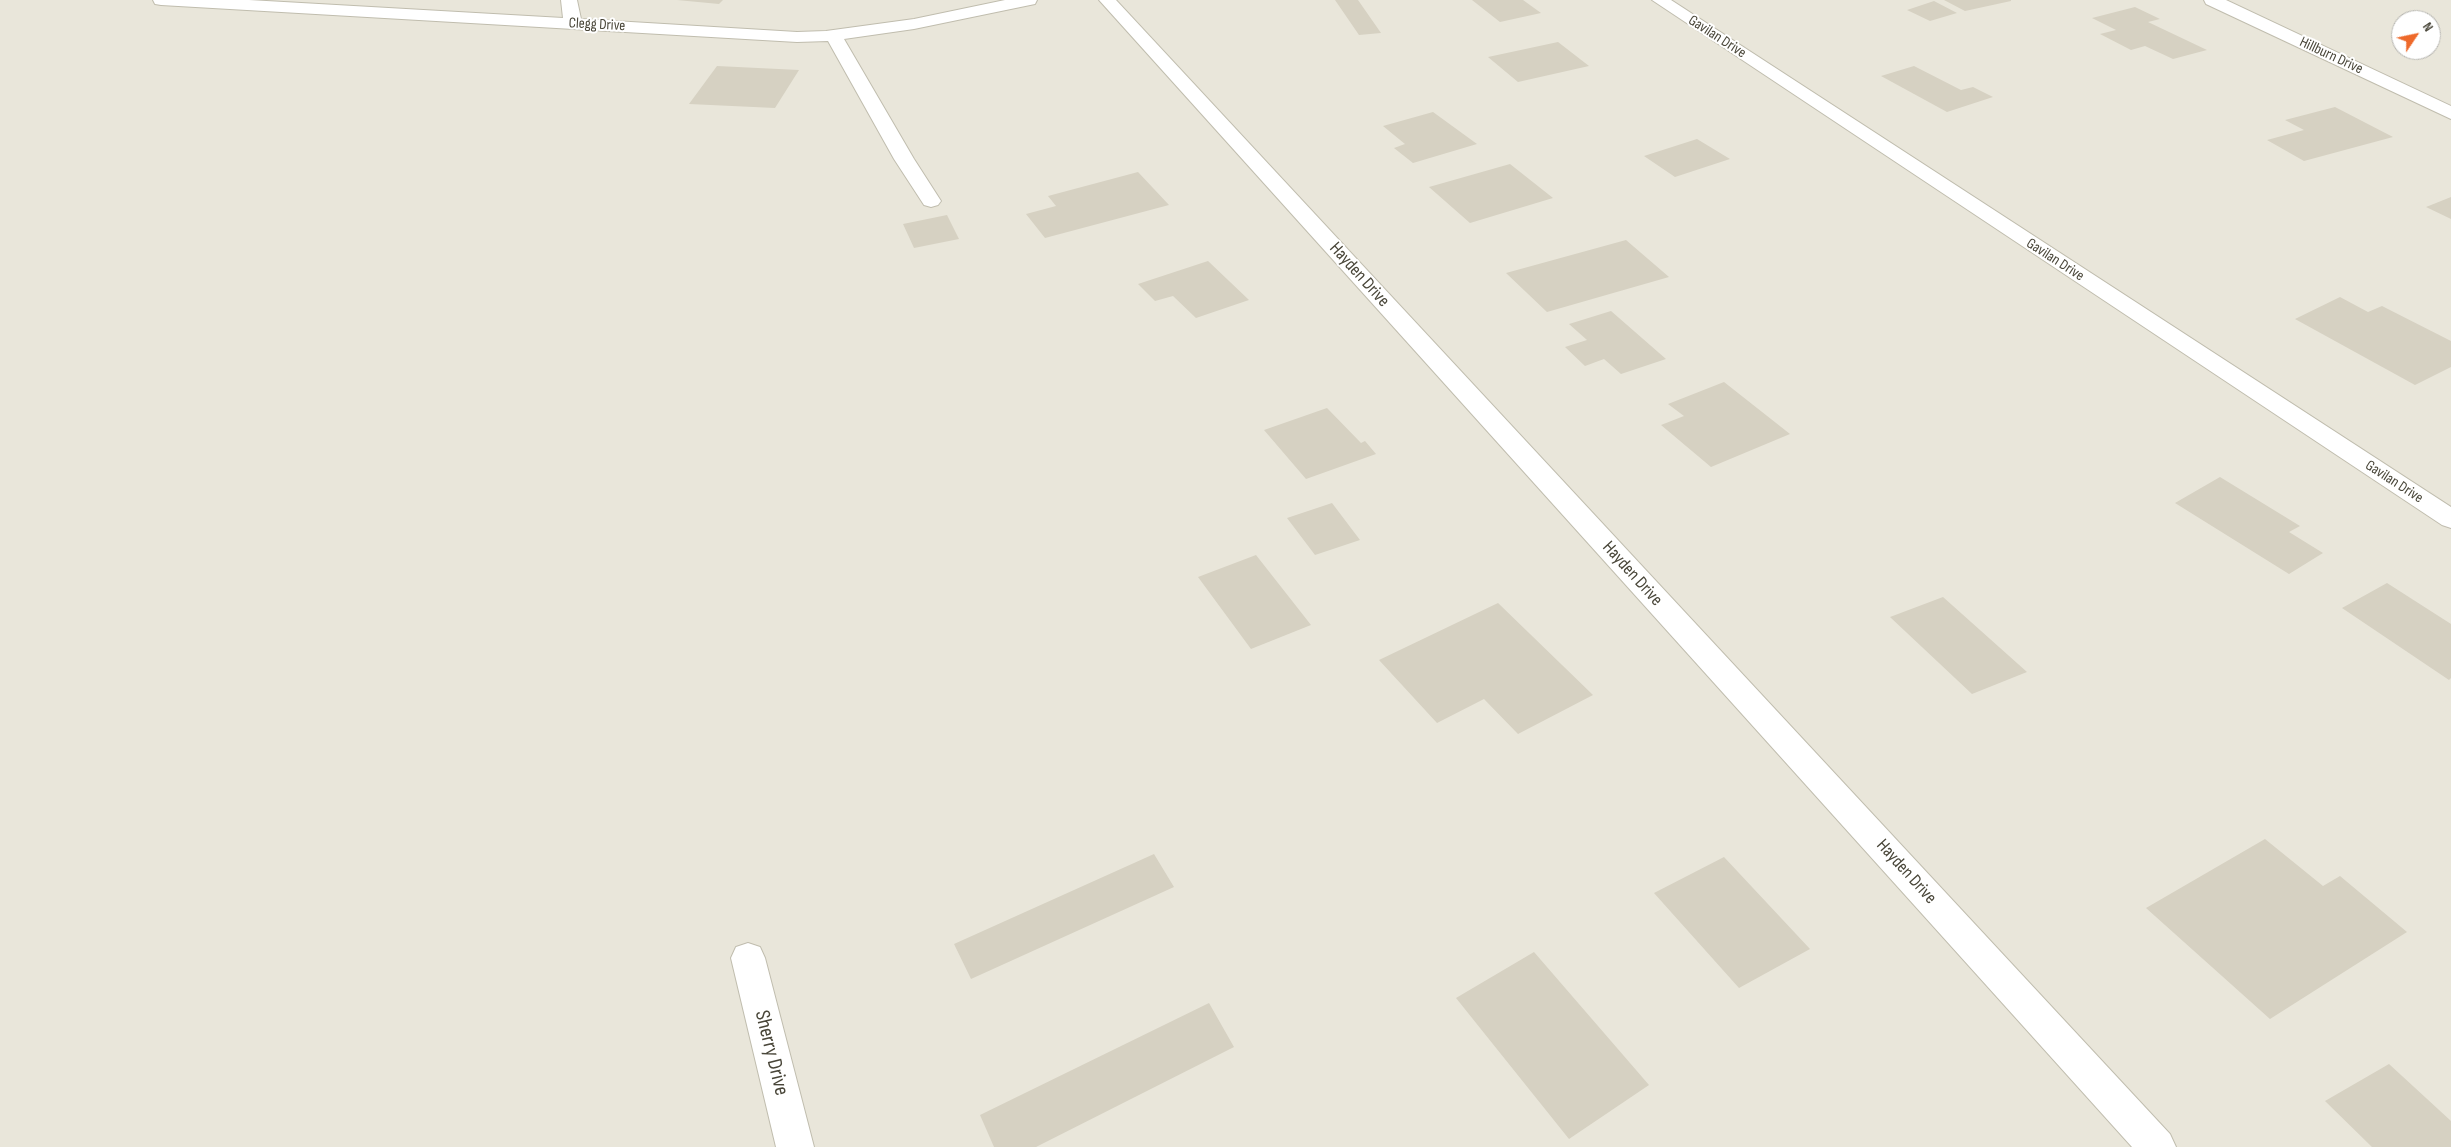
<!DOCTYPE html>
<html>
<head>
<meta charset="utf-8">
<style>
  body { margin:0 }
  #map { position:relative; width:2451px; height:1147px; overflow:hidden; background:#f5f4ec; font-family:"Sofia Sans Condensed",sans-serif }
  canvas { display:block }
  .north { position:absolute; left:2391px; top:10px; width:50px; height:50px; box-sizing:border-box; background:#fff; border:1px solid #b6b5b0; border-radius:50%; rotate:56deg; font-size:14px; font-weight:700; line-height:20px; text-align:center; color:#494639 }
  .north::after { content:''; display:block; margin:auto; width:18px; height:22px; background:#ee692a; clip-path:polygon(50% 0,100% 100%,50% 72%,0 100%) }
</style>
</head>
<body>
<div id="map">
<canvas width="2451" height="1147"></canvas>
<div class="north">N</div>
</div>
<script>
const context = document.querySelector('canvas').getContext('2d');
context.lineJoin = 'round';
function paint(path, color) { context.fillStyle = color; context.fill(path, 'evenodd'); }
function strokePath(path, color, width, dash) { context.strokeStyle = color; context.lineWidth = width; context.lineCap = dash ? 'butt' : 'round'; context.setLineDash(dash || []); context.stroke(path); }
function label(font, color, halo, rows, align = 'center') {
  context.font = font + ' "Sofia Sans Condensed",sans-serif'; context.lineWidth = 4; context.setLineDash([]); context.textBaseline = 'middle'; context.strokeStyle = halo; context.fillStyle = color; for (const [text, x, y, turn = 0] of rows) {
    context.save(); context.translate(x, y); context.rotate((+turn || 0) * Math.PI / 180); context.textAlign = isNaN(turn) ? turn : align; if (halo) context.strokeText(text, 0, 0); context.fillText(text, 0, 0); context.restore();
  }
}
paint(new Path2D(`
  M0 0H2451V1147H0ZM2401 20H2431V50H2401Z`), '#e9e6da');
paint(new Path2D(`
  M677 0H723L719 4Z
  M1335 0H1358L1381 33 1359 35Z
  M1472 0H1523L1541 13 1500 22Z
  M1944 0H2011V1L1965 11Z
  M1934 1 1957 13 1930 21 1907 10Z
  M2135 7 2160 19 2148 22 2207 50 2173 59 2145 46 2131 50 2100 34 2116 30 2092 18Z
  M1558 42 1589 66 1518 82 1488 57Z
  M717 66 799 70 775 108 689 104Z
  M1914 66 1961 90 1973 87 1993 97 1947 112 1881 76Z
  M2335 107 2393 137 2304 161 2267 140 2304 130 2285 120Z
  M1433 112 1477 144 1413 163 1394 148 1405 144 1383 126Z
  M1697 139 1730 159 1675 177 1644 156Z
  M1510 164 1553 198 1470 223 1429 187Z
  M1138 172 1169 205 1045 238 1026 214 1056 206 1048 196Z
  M2451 197V219L2426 207Z
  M947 215 959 239 914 248 903 224Z
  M1626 240 1669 277 1547 312 1506 273Z
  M1208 261 1249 300 1196 318 1173 296 1155 301 1138 284Z
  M2340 297 2368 312 2382 306 2451 341V367L2415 385 2295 319Z
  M1611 311 1666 359 1621 374 1604 359 1585 366 1565 347 1587 340 1569 324Z
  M1724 382 1790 434 1711 467 1661 425 1684 416 1668 404Z
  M1327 408 1361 443 1365 441 1376 454 1306 479 1264 430Z
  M2220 477 2300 526 2289 532 2323 553 2289 574 2175 503Z
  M1332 503 1360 540 1315 555 1287 518Z
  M1256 555 1311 625 1251 649 1198 577Z
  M2387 583 2451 624V678L2449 680 2342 608Z
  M1943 597 2027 672 1972 694 1890 617Z
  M1498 603 1593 695 1518 734 1484 699 1437 723 1379 660Z
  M2265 839 2323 886 2340 876 2407 932 2270 1019 2146 908Z
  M1154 854 1174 887 971 979 954 944Z
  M1724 857 1810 949 1739 988 1654 893Z
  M1534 952 1649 1085 1569 1139 1456 998Z
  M1209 1003 1234 1047 1036 1147H994L980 1115Z
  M2389 1064 2451 1121V1147H2372L2325 1101Z`), '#d6d1c2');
const minor = new Path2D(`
  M153 0H249L563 18 561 0H577L581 19 797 32 826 31 914 19 1005 0H1037L1035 4 914 29 844 39 914 159 941 201 938 205 931 207 924 205 894 159 828 41 797 42 161 5 155 4Z
  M1099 0H1116L2170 1134 2176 1147H2132Z
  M1652 0H1671L2451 507V528L2442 525Z
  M2204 0H2226L2451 106V119L2206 4Z
  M748 943 760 947 765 958 814 1147H776L731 958 736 947Z`);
strokePath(minor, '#c0bdae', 2);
paint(minor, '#fff');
label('15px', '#494639', '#fff', [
  ["Clegg Drive",597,25,3],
  ["Gavilan Drive",1717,37,33],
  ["Hillburn Drive",2331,56,25],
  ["Gavilan Drive",2055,260,33],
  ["Gavilan Drive",2394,482,33]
]);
label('18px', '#494639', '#fff', [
  ["Hayden Drive",1359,275,48],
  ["Hayden Drive",1632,574,48],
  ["Hayden Drive",1906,872,48]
]);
label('21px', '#494639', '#fff', [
  ["Sherry Drive",771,1053,76]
]);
</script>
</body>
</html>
